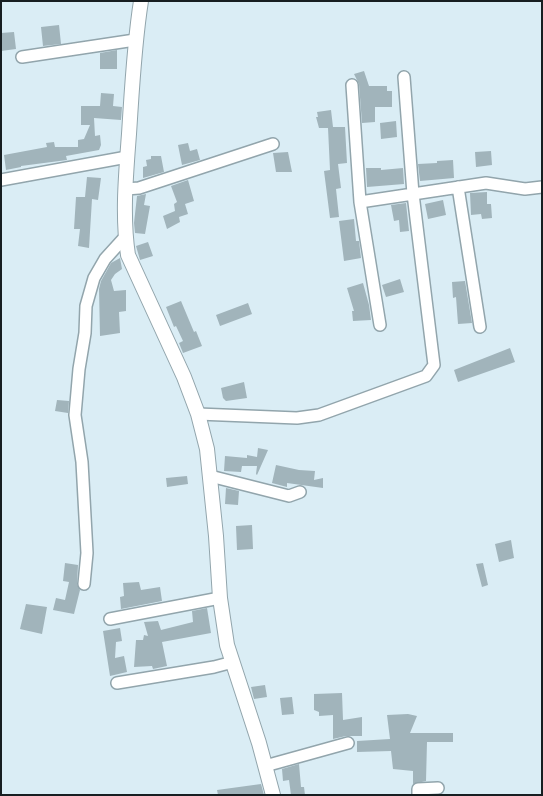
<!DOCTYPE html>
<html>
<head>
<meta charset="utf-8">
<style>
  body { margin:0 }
  #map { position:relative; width:543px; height:796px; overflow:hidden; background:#daedf5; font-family:"Roboto Condensed",sans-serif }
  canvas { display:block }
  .frame { position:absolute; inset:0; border:2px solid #171e21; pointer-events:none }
</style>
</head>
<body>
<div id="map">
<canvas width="543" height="796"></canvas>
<div class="frame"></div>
</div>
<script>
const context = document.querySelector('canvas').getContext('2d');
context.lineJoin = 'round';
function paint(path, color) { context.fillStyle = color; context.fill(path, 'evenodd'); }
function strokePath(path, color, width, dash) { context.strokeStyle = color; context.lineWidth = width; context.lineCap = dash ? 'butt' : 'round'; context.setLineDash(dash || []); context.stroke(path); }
paint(new Path2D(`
  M59 25 61 44 43 46 41 27Z
  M14 32 16 49 1 51V33Z
  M117 50V69H100V53Z
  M364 71 369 86H387V91H392V107H375V122L362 123 359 84 354 74Z
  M101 93 114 94 113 106 122 107 121 120 94 118 95 136 100 135 101 145 99 150 66 156 67 160 21 166V167L6 170 4 155 47 147 46 143 54 142 55 147H78V140L84 139 90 125H81V106H100Z
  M331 110 333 127H345L347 163 338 164 341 188 336 189 339 217 330 218 324 171 330 170 328 128H319L316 117H318L317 112Z
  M396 121 397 137 381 139 380 123Z
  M188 143 190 151 197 149 200 160 182 165 178 145Z
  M491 151 492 165 476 167 475 152Z
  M288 152 292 172H276L273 153Z
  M151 156H161L164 172 143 178V167L147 166 146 160 151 159Z
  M453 160 454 178 420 181 418 164 437 163V161Z
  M366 168H381V170L403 168 404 184 367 187Z
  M87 177 101 178 98 200 92 199 89 248 78 246 80 229H74L76 197H85Z
  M188 180 194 201 185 204 188 214 179 217 180 222 167 229 163 216 175 211 174 204 177 202 171 186Z
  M487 192V204H491L492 218 482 219 481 214 471 215 470 193Z
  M146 194 144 205 150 206 145 234 135 233 134 223 137 196Z
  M443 200 446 215 428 219 425 204Z
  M406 203 409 231 400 232 399 220 394 221 391 205Z
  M354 219 356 241H359L361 258 344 261 339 221Z
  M148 242 153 256 140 260 136 246Z
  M120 258 122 269 115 274 111 280 114 291 126 290V311L119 312 120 333 100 336 99 289 101 281 111 263Z
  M400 279 404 292 386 297 382 285Z
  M465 281 472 323 458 324 456 297 453 298 452 282Z
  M363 283 369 305 371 320 353 321 352 311H354L347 288Z
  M181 301 194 332 196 331 202 346 183 353 179 343 183 341 176 326 174 327 166 307Z
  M248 303 252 314 220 326 216 315Z
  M510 348 515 362 458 382 454 370Z
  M244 382 247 398 226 401 223 398 221 388Z
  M57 400 69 401 68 413 55 411Z
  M258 448 268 450 257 475 256 474 257 466H242L241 472 224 471 225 456 247 458V455L257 457Z
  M276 465 299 470 315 471 314 480 323 478V488L287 483V487L272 483Z
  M187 476 188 484 167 487 166 478Z
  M226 488 239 491 238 505 225 504Z
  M252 525 253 549 237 550 236 526Z
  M511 540 514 558 499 562 495 544Z
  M65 563 78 565 77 584 80 590 74 614 53 610 56 598 65 600 69 582 63 581Z
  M483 563 488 585 482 587 476 564Z
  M139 582 141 590 160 587 162 601 121 609 120 597 124 596 123 583Z
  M26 604 47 607 42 634 20 629Z
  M207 608 211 633 162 642 167 666 153 669 152 666 134 667 136 640H143L144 635 148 636 144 622 158 621 161 630 193 622 192 611Z
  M120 628 122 641 116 642 115 658 124 656 127 672 110 676 103 631Z
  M265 685 267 697 254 699 251 687Z
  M342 693 343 720 362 717V736H346L333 739V715L319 716V712L314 710V694Z
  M292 697 294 714 282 715 280 698Z
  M408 714 417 716 410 733H453V742H427L426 781 413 784V771L393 769 391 751 357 752V741L390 739 387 715Z
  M299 764 301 787H304L305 795H291L289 780 283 781 282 769Z
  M261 784 264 795H218L217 790Z`), '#a1b4bb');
const minor = new Path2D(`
  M22 57 135 40
  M352 85 360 202 380 325
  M1 180 127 157
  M458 187 480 327
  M126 189 139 188 273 144
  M360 202 486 183 525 189 542 187
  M198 414 297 418 319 415 426 376 434 365 413 194 404 77
  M210 476 289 496 300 492
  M84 584 87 553 82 462 75 415 79 369 85 333 86 306 94 278 105 259 125 237
  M110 619 220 598
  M117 683 214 667 233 662
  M265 766 348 743
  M418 795V789L438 788`);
const tertiary = new Path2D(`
  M141 1C134 45 132 89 129 134 126 174 122 216 128 255L184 377 198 414 207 449 216 536 220 598 227 645 259 743 273 795`);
strokePath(minor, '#92a5ac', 14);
strokePath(tertiary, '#92a5ac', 16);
strokePath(minor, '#fff', 11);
strokePath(tertiary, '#fff', 14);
</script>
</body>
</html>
